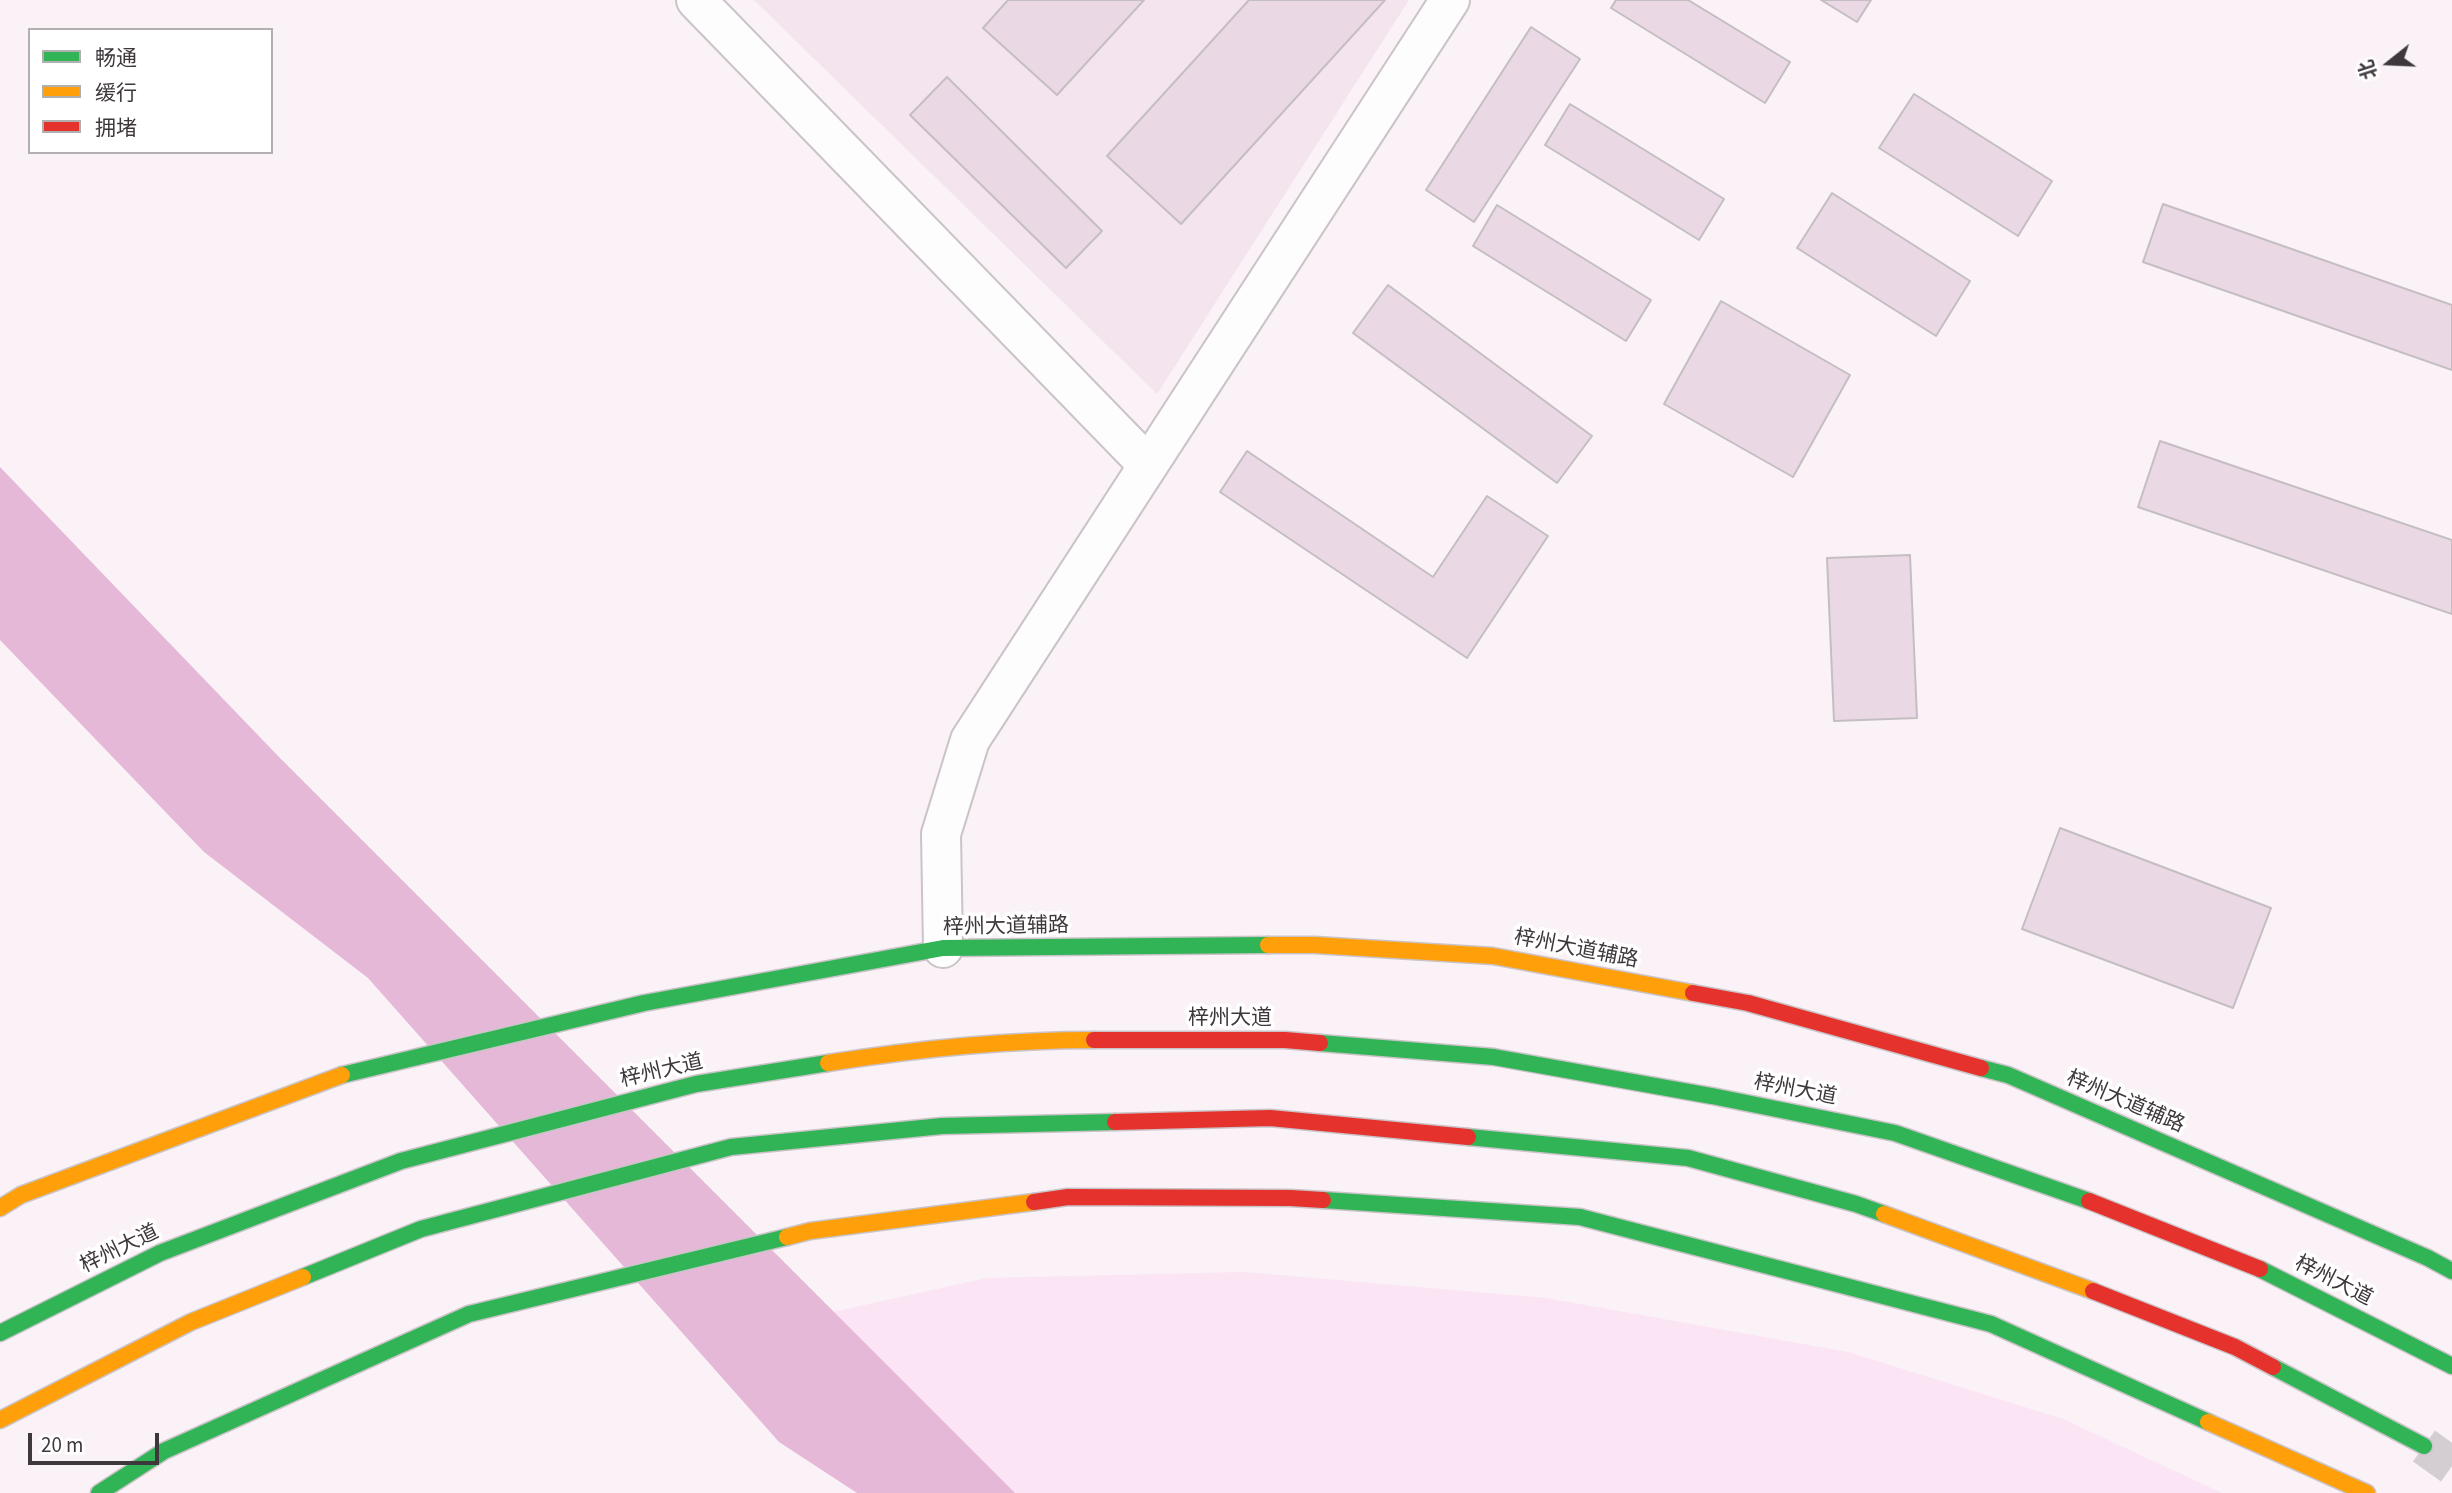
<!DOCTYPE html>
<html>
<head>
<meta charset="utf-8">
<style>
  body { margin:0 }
  #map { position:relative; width:2452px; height:1493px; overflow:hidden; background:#faf2f7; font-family:"Source Sans 3","Noto Sans SC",sans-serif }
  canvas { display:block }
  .legend { position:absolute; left:28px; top:28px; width:245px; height:126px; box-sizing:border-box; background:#fff; border:2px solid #b2afb1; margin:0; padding:9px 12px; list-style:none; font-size:21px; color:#3e383c }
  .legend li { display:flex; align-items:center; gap:14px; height:35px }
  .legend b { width:35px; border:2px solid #b2afb1 }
  .north { position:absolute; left:2354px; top:28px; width:70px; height:70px; -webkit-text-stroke:5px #fff; paint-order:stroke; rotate:252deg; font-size:19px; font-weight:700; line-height:28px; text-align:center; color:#3e383c }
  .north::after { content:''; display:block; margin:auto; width:24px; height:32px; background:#3e383c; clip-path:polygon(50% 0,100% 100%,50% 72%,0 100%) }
  .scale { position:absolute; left:28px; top:1433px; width:131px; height:32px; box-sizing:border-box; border:4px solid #3e383c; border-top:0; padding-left:9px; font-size:21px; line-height:24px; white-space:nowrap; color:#3e383c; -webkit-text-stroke:5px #fff; paint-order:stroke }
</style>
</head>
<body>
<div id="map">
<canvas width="2452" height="1493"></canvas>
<ul class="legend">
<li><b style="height:9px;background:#30b455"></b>畅通</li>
<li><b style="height:9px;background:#ff9f0a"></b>缓行</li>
<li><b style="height:9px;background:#e5322d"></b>拥堵</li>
</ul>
<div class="north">北</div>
<div class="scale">20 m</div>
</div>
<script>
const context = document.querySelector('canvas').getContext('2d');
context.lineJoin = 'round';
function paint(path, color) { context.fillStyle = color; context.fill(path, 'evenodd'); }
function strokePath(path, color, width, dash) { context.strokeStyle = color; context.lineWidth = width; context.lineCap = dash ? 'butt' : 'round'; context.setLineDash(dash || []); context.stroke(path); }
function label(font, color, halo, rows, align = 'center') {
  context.font = font + ' "Source Sans 3","Noto Sans SC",sans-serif'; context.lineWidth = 7; context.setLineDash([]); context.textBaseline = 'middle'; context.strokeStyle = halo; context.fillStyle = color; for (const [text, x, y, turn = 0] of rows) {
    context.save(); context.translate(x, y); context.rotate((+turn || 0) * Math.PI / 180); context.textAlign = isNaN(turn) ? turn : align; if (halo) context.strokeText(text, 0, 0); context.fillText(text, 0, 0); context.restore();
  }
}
paint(new Path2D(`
  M754 0H1409L1157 394Z`), '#f3e4ee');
paint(new Path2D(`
  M1244 1272 1546 1298 1848 1352 2063 1419 2222 1493H1015L833 1312 987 1278Z`), '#fbe4f3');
paint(new Path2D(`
  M0 467 280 758 1015 1493H857L779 1442 368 978 204 852 0 640Z`), '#e6b8d8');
const building = new Path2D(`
  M1008 0H1144L1057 95 983 28Z
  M1249 0H1385L1181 224 1107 156Z
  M1616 0H1688L1790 62 1765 103 1611 8Z
  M1821 0H1871L1857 22Z
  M1531 27 1580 59 1474 222 1426 190Z
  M947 77 1102 231 1066 268 910 115Z
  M1914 94 2052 181 2018 236 1879 148Z
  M1570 104 1724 199 1699 240 1545 145Z
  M1832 193 1970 281 1936 336 1797 248Z
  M2163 204 2452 305V370L2143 262Z
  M1497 205 1651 300 1626 341 1473 246Z
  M1388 285 1592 436 1557 483 1353 333Z
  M1721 301 1850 375 1793 477 1664 404Z
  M2160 441 2452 540V614L2138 507Z
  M1247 451 1433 577 1487 496 1548 536 1467 658 1220 492Z
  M1910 555 1917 718 1834 721 1827 558Z
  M2060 828 2271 908 2233 1008 2022 929Z`);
paint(building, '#ead9e4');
strokePath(building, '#c4bec2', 2);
strokePath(new Path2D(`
  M2424 1446 2452 1466`), '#d4cdd2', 38, [38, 19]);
const street = new Path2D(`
  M696 0 1148 465
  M943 948 941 834 970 740 1450 0`);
const fast = new Path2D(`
  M1320 1043 1494 1057 1712 1096 1895 1133 2089 1201
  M1981 1068 2008 1075 2428 1258 2452 1271
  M342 1075 644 1003 943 948 1268 945
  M1468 1137 1688 1158 1856 1204 1884 1214
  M1323 1200 1580 1217 1991 1324 2208 1422
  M2260 1269 2452 1366
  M303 1277 421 1229 731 1147 942 1126 1115 1122
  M0 1333 160 1253 401 1161 696 1084 828 1063
  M2273 1367 2424 1446
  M99 1493 164 1451 469 1314 787 1237`);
const slow = new Path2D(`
  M1268 945H1315L1493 956 1693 993
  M828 1063C916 1049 1005 1040 1094 1040
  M0 1208 21 1195 342 1075
  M1884 1214 2093 1291
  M787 1237 810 1231 1034 1202
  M0 1420 191 1322 303 1277
  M2208 1422 2367 1493`);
const jam = new Path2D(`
  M1693 993 1748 1003 1981 1068
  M1094 1040H1285L1320 1043
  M1115 1122 1270 1118 1468 1137
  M2089 1201 2260 1269
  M1034 1202 1068 1197 1290 1198 1323 1200
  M2093 1291 2235 1347 2273 1367`);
strokePath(street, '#cac3c7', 42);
strokePath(fast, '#cac3c7', 19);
strokePath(slow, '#cac3c7', 19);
strokePath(jam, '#cac3c7', 19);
strokePath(street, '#fefdfe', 38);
strokePath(fast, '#30b455', 16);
strokePath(slow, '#ff9f0a', 16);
strokePath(jam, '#e5322d', 16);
label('21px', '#3e383c', '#fff', [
  ["梓州大道辅路",1006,928,-1],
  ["梓州大道辅路",1576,950,11],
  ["梓州大道",1230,1019],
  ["梓州大道",662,1072,-13],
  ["梓州大道",1795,1091,11],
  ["梓州大道辅路",2125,1103,23],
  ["梓州大道",120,1250,-26],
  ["梓州大道",2333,1282,27]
]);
</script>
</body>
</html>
